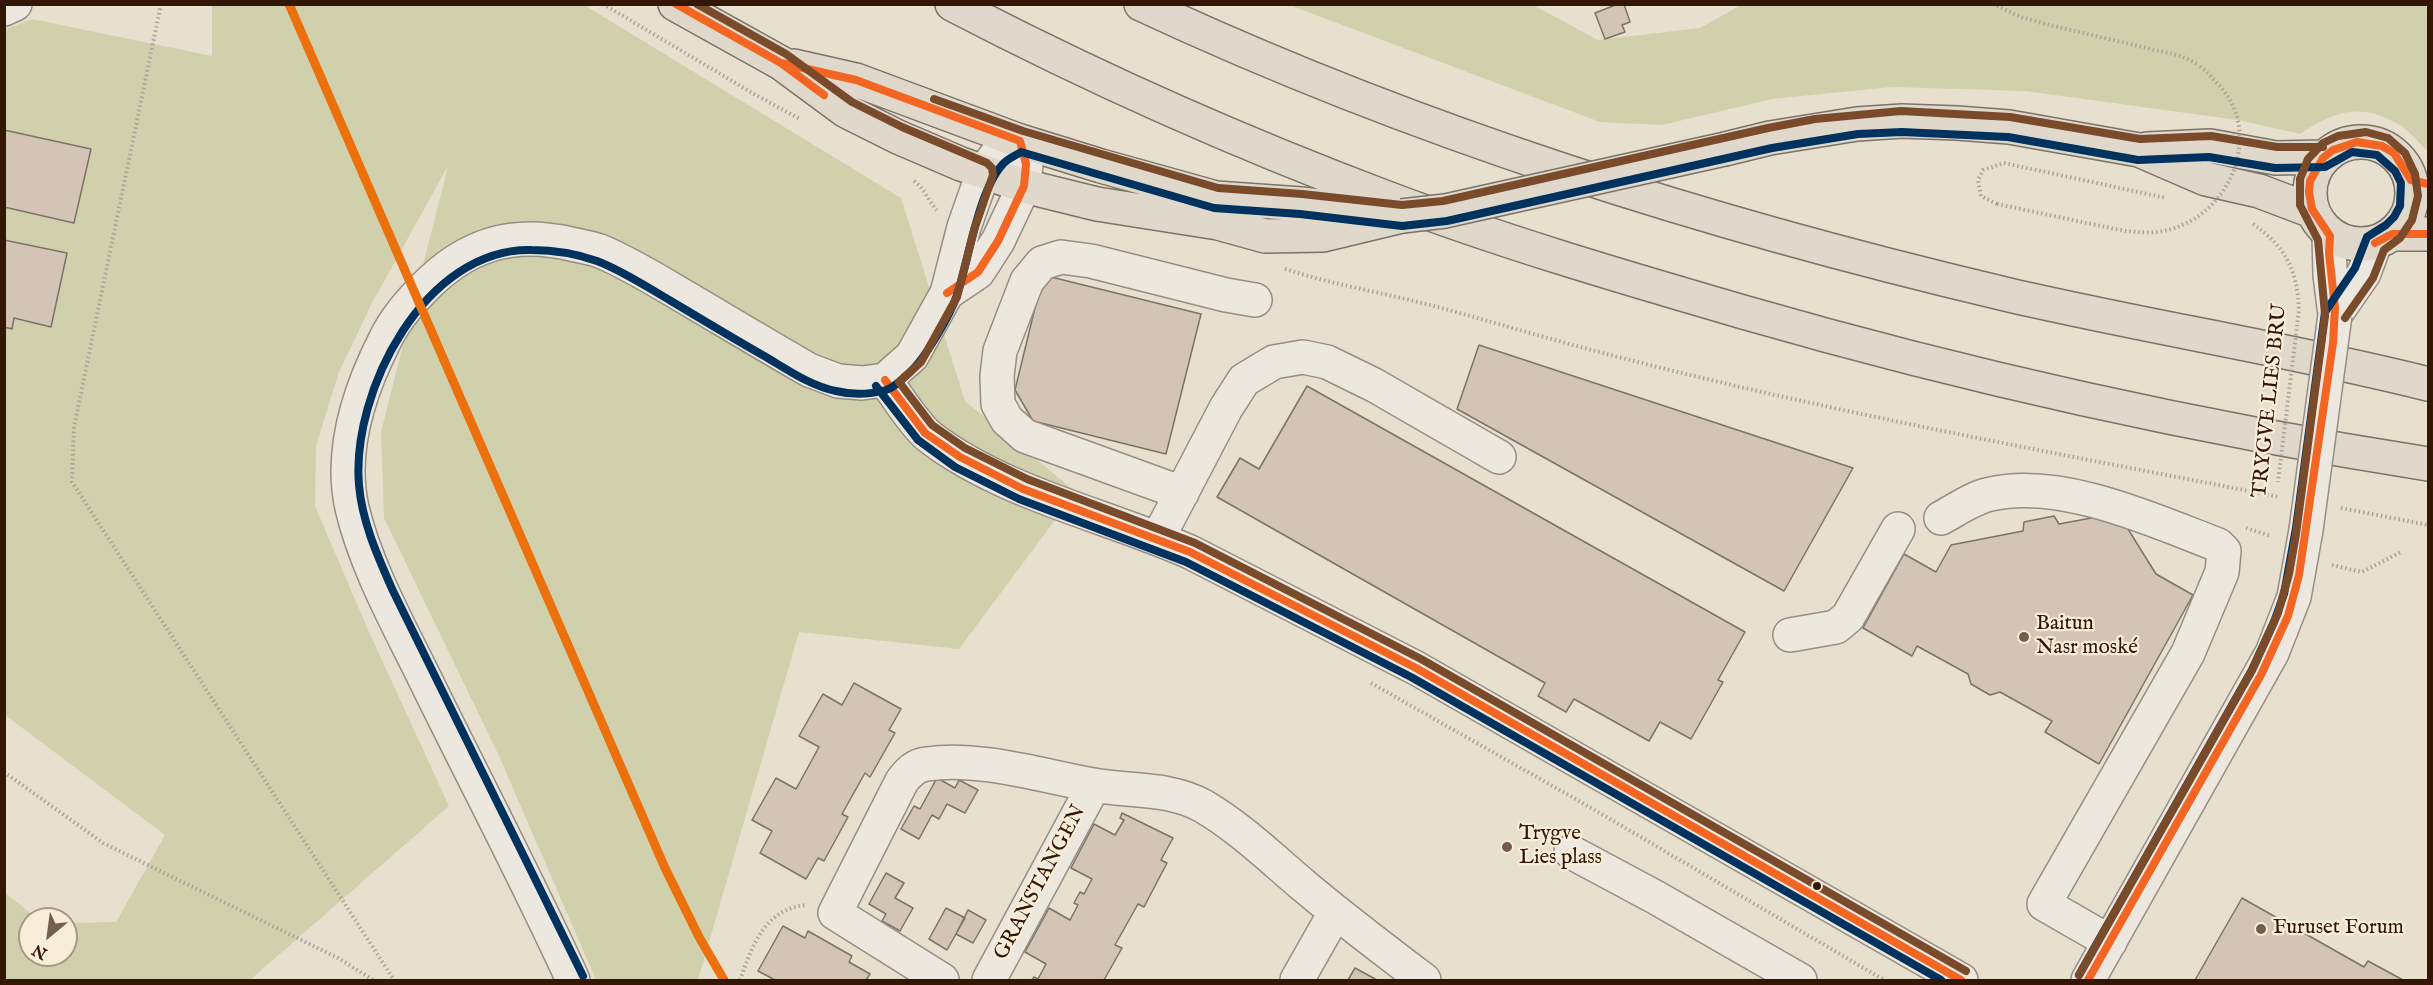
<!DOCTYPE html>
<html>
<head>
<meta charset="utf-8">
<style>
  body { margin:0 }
  #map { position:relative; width:2433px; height:985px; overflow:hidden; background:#e8e0ce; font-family:"IM FELL English",serif }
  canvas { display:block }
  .frame { position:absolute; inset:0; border:6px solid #341604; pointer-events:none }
  .north { position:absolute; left:18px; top:907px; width:60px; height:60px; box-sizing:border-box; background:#f7edd9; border:2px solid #a99784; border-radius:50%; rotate:209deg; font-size:16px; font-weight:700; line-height:24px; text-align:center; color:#341604 }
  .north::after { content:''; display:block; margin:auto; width:21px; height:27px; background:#735d4b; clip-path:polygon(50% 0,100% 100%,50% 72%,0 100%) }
</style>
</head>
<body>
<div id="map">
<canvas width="2433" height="985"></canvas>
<div class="frame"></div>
<div class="north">N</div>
</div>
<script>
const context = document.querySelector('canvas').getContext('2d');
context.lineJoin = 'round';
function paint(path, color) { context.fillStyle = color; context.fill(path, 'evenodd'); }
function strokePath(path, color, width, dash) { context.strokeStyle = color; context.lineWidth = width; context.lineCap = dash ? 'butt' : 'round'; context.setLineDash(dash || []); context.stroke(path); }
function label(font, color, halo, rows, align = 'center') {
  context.font = font + ' "IM FELL English",serif'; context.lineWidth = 4.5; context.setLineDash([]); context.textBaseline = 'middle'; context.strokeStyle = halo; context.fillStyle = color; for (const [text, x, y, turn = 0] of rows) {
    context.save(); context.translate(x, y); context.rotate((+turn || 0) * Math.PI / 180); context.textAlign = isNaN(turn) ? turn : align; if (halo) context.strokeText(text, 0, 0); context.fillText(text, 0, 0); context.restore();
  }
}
paint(new Path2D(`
  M212 5H584L901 198 965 401 1076 492 959 649 799 632 698 980H596L499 756 384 518 381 432 448 166 372 303 339 372 316 446 315 506 369 632 449 806 250 980H5L4 892 38 919H30V955H66V923L116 922 165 835 5 715 4 30 32 19 212 56Z
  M1741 5H2428V151C2418 142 2408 129 2396 123 2358 102 2333 112 2300 134L2238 120 2025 91 1891 87 1772 99 1662 125 1600 122 1289 5H1533L1598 40 1700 28Z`), '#d1d0ac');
const building = new Path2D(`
  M1618 4H1624L1630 22 1622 25 1625 32 1605 39 1595 13Z
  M4 130 91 149 74 223 4 207Z
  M4 240 67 253 51 327 14 318 12 329 4 327Z
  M1043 275 1201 314 1166 454 1033 421 1015 390Z
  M1479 345 1853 468 1784 591 1457 409Z
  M1307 386 1745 632 1718 680 1723 682 1691 739 1660 722 1649 741 1574 699 1566 712 1538 696 1545 683 1217 497 1240 458 1259 469Z
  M2118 513 2156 574 2193 595 2099 764 2045 732 2052 721 2000 692 1990 695 1971 684 1968 674 1917 646 1912 656 1863 628 1904 554 1936 572 1951 545 2023 531 2024 522 2054 516 2059 524Z
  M854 683 901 709 889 730 895 733 870 777 865 773 842 814 848 817 824 861 818 858 806 879 760 853 772 831 752 820 776 778 796 789 819 747 799 736 823 694 842 705Z
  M937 778 955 788 959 780 978 790 965 813 947 804 939 819 932 815 919 839 901 829 914 806 920 809Z
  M1122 813 1173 838 1161 860 1167 863 1144 907 1138 904 1115 945 1122 948 1104 980H1032L1034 977 1038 979 1046 964 1025 952 1049 908 1070 920 1078 905 1074 903 1080 892 1084 894 1092 879 1071 868 1094 824 1115 835 1124 820 1120 818Z
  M886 873 904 883 895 898 913 908 900 931 882 921 886 914 869 904Z
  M2242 898 2364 967 2368 961 2403 980H2195Z
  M946 908 965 918 947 950 929 939Z
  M968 910 986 920 973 943 956 934Z
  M783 926 805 938 808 931 852 956 849 962 870 974 866 980H775L758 971Z
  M1355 968 1377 980H1348Z`);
paint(building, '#d4c4b6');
strokePath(building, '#7c7368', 1.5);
const minor = new Path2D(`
  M4 9 15 4
  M2329 234 2330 275 2335 315
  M2335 315 2364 273 2375 243
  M885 380C897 396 916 427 931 438 1005 494 1106 515 1190 552L1416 668 1961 980
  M1182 493 1025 436 1007 420 998 404 997 376 1000 351 1027 281 1042 263 1061 257 1091 261 1226 295 1255 300
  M1941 518C1956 510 1974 497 1991 494 2061 478 2153 520 2218 545L2224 551 2222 572 2188 653 2044 904 2110 942
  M1158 538 1226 408 1244 380 1274 362 1303 357 1327 362 1374 385 1499 457
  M1790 635 1836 627 1848 617 1898 529
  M1571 852 1655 897 1800 980
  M573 980C527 879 474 779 425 679 398 624 366 567 352 508 339 450 359 391 385 340 394 321 409 303 424 288 466 245 512 230 571 244 580 246 591 248 600 251 631 264 661 283 690 300 729 323 769 347 809 370L838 381 862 383 885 380 912 356 947 293 964 227 983 173 997 154 1020 141 1026 164 1024 186 998 241 978 272 947 293
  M942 980 835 913 902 781C908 773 915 765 927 764 977 756 1043 776 1093 785 1131 792 1168 787 1203 806 1239 827 1271 858 1303 885 1342 918 1383 949 1424 980
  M989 980 1094 785
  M1297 980 1335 913
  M2088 980 2272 653 2294 597 2306 530`);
const major = new Path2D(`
  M675 4 781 63 846 111 898 137 961 164 1024 186 1097 204 1218 223 1265 236 1323 235 1402 216
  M794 66 856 80 1020 141 1101 166 1216 198 1301 204 1381 213
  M2310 193a51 51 0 1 1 102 0a51 51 0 1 1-102 0Z
  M1725 149 1770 138 1857 124 1902 121 1957 123 2009 127 2139 150 2206 179 2259 191 2312 211
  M2147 149 2210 146 2276 158 2323 157
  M2392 234H2428`);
const highway = new Path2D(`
  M952 4C1092 77 1238 142 1387 198 1503 242 1623 277 1743 312 1968 377 2198 428 2428 464
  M1141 4C1417 133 1709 224 2005 294 2146 327 2289 349 2428 384`);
strokePath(minor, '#978e82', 36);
strokePath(major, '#7c7368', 36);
strokePath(highway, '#7c7368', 36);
strokePath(new Path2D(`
  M161 4 74 427 72 482 394 980
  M603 4 754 94 800 119
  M1993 4 2021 17 2045 24 2181 56 2199 65
  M914 181C925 189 928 201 937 210
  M1997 204 1981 196 1978 180 1983 170 2004 163 2166 198
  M1285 269C1334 285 1385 293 1434 306 1497 323 1559 342 1622 358 1839 414 2060 454 2280 497
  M2341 508 2428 525
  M2246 528 2271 536
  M2332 565 2362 572 2401 552
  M1371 683 1593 809 1884 980
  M4 772 103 843 338 958 373 980
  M740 980C752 946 765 908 807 905`), '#a8a299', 4, [1.5, 3]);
strokePath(minor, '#ece8e0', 33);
strokePath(major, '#e0d8ca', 33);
strokePath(highway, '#e0d8ca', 33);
const minorBridge = new Path2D(`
  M2306 530 2335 315`);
const majorBridge = new Path2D(`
  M1402 216 1445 211 1725 149`);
strokePath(minorBridge, '#978e82', 36, []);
strokePath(majorBridge, '#7c7368', 36, []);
strokePath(new Path2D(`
  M1997 204 2120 230C2133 232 2145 233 2158 232 2210 225 2248 173 2238 121 2233 97 2216 81 2199 65
  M2253 224C2287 248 2297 270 2299 310L2278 482`), '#a8a299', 4, [1.5, 3]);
strokePath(minorBridge, '#ece8e0', 33);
strokePath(majorBridge, '#e0d8ca', 33);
strokePath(new Path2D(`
  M676 4 781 63 824 95
  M781 63 856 80 1020 141 1026 164 1024 186 998 241 978 272 947 293
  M2375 243 2392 234H2428
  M885 380 925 433 960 457 1023 489 1190 552 1416 668 1961 980
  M2088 980 2261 675 2288 616 2299 575 2333 343 2335 308 2329 253 2330 236 2312 209 2309 192 2310 181 2323 158 2333 150 2357 142 2382 146 2394 153 2411 180 2428 184`), '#f26522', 8);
strokePath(new Path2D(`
  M876 386 918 440 955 467 1019 499 1186 562 1411 677 1941 980
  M583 976 393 591C378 557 362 522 359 485 351 392 425 247 532 250 553 250 577 254 597 261 623 271 647 287 671 301 703 320 734 339 766 357 788 370 811 386 836 391 852 395 871 394 886 390 894 388 901 380 908 374 925 359 950 316 957 295 969 259 978 191 1003 164 1007 159 1015 156 1021 152L1214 208 1300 214 1402 226 1447 221 1772 148 1858 134 1902 132 2008 137 2138 160 2209 157 2275 168 2325 167 2352 152 2377 155 2395 171 2401 183 2400 206 2394 217 2386 225 2367 237 2355 268 2325 312 2296 528 2284 594 2274 622 2252 670 2079 975`), '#003260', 8);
strokePath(new Path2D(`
  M697 4 786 54 852 102 902 127 987 163 992 168 993 175 974 230 957 297 921 362 899 382 932 425 965 448 1027 479 1195 543 1421 659 1966 971
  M934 99 1023 131 1218 188 1302 194 1402 205 1443 201 1768 128 1815 119 1901 111 2010 117 2140 139 2211 136 2277 147H2323
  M2325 314 2318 240 2300 205V179L2308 159 2323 143 2338 136 2366 132 2388 138 2405 153 2415 174 2418 196 2412 220 2400 238 2384 250 2373 278 2345 318
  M2079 975 2252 670 2278 613 2289 574 2296 534 2325 316`), '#7a4b2a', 8);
strokePath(new Path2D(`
  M289 4 665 868 699 937 724 980`), '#ec700c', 9);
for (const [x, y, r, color] of [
  [2024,637,6,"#735d4b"],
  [1507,847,6,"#735d4b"],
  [1817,886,5,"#341604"],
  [2261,929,6,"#735d4b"]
]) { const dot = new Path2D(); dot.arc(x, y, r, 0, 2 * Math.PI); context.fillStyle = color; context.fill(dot); strokePath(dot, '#f7edd9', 2); }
label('21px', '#341604', '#f7edd9', [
  ["TRYGVE LIES BRU",2271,401,-84],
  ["GRANSTANGEN",1041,883,-62]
]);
label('21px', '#341604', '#f7edd9', [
  ["Baitun",2036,625],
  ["Nasr moské",2036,649],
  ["Trygve",1519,835],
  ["Lies plass",1519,859],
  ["Furuset Forum",2273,929]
], 'left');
</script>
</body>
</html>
